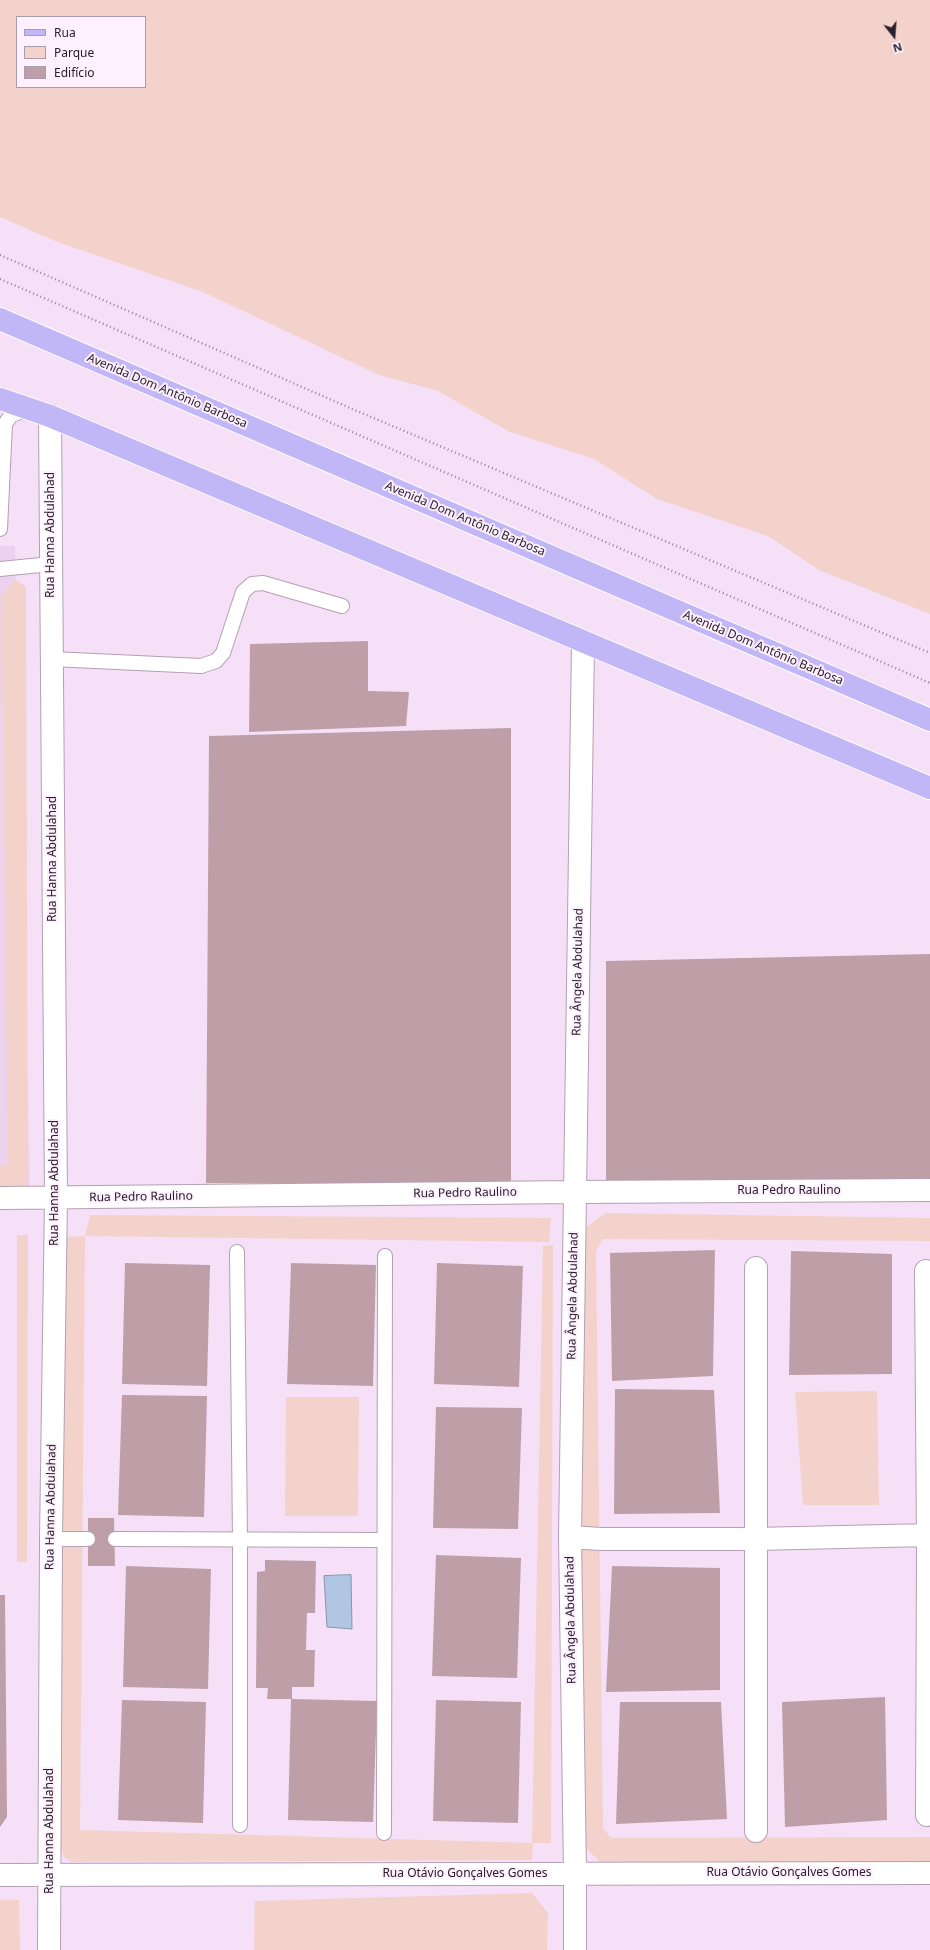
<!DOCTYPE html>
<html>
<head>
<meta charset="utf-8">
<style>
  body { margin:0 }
  #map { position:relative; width:930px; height:1950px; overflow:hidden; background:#f6e0f7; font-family:"Noto Sans",sans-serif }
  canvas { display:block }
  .legend { position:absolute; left:16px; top:16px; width:130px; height:72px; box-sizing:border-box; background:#fef0fe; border:1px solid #a99da9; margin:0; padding:5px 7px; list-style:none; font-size:12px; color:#292129 }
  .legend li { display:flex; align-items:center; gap:8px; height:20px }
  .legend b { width:20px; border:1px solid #a99da9 }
  .north { position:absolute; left:874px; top:16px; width:40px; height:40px; -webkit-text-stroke:3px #fef0fe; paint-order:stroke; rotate:163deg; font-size:11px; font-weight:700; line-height:16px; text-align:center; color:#292129 }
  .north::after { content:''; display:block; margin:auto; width:14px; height:18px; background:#292129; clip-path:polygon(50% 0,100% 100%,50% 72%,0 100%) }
</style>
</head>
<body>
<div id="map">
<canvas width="930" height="1950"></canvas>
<ul class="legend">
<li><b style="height:5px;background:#c2b7f6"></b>Rua</li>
<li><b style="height:11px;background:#f2d2cb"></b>Parque</li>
<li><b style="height:11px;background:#be9fa8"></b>Edifício</li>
</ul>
<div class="north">N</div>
</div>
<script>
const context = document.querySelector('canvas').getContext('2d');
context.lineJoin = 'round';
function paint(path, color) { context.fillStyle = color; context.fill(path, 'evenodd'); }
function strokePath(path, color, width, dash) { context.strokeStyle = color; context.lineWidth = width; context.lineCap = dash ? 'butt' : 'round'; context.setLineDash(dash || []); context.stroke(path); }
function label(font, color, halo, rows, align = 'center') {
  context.font = font + ' "Noto Sans",sans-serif'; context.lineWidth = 4; context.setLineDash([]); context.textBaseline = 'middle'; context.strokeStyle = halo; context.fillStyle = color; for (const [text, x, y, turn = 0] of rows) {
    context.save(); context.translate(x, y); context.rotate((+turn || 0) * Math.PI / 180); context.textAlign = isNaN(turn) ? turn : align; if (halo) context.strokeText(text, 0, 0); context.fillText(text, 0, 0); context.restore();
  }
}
paint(new Path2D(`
  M0 546H15L30 1188 0 1187Z`), '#edd2ef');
paint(new Path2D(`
  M0 0H930V614L819 570 768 536 657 499 594 459 510 432 438 391 379 375 203 292 55 241 0 217ZM17 17H145V87H17Z
  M15 579 26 587 28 1187H0V1166L8 1165 1 597Z
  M605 1213 930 1218V1241L603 1239 596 1251 603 1828 610 1837 614 1838 930 1837V1861L603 1865 583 1845 577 1234Z
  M90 1215 551 1218 549 1242 85 1236 80 1830 532 1843 543 1246 553 1245 551 1843H533L532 1860 72 1862 64 1857 56 1833 63 1237 85 1236Z
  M17 1235H28L27 1562H17Z
  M877 1391 879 1505H803L795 1392Z
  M286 1397H359L358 1516H285Z
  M532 1893 548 1913 547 1950H254L255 1901Z
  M0 1900H19L20 1950H0Z`), '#f2d2cb');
const water = new Path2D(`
  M351 1575 352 1629 327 1627 324 1576Z`);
paint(water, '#b0c6e3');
strokePath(water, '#8894ab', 1);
paint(new Path2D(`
  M368 641V691L409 692 406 726 249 732 250 644Z
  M511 728V1185L206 1183 209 736Z
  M930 954V1182L606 1183V961Z
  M715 1250 713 1376 612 1381 610 1253Z
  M791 1251 892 1254V1374L789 1375Z
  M125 1263 210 1265 207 1386 122 1384Z
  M291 1263 376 1265 373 1386 287 1384Z
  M437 1263 523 1266 519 1387 434 1384Z
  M615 1389 714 1390 720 1513 614 1514Z
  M122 1395 207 1396 204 1517 118 1515Z
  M436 1407 522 1408 518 1529 433 1528Z
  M88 1518H114L115 1566H88Z
  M436 1555 521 1558 517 1678 432 1676Z
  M265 1560 316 1561 315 1613H307L306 1650H315L314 1687H292V1699L377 1701 373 1822 288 1820 291 1699H267L268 1688H256L257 1572 265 1571Z
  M126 1566 211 1569 208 1689 123 1687Z
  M612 1566 720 1568V1690L606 1692Z
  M0 1595H5L7 1817 0 1827Z
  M885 1697 887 1820 785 1827 782 1702Z
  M122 1700 206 1702 203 1823 118 1820Z
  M436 1700 521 1702 518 1823 433 1821Z
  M620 1702H721L727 1819 616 1824Z`), '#be9fa8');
const service = new Path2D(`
  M0 529 5 424 11 415 29 409
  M0 569 51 564
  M52 659 201 666 216 661 223 653 243 592 252 584 263 583 342 606
  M237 1252 240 1540V1825
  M51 1539H88
  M115 1539 384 1540
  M384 1833 385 1256`);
const minor = new Path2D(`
  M0 1198 574 1192 930 1190
  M756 1268V1831
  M926 1271 928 1548 927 1815
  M570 1537 601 1539H755L928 1535
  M0 1875 930 1873
  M49 1950 51 1539 56 1198 50 416
  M575 1950V1873L570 1537 583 643`);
const primary = new Path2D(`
  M0 319 930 720
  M0 399 50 416 930 788`);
strokePath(service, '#b49fb5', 16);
strokePath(minor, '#b49fb5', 24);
strokePath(primary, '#fff', 24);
strokePath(new Path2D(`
  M0 255 357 411 930 653
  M0 279 930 683`), '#958696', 2.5, [1, 3]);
strokePath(service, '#fff', 14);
strokePath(minor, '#fff', 22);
strokePath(primary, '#c2b7f6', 22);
label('12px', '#292129', '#fef0fe', [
  ["Avenida Dom Antônio Barbosa",167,391,23],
  ["Avenida Dom Antônio Barbosa",465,519,23],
  ["Rua Hanna Abdulahad",51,535,-90],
  ["Avenida Dom Antônio Barbosa",763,648,23],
  ["Rua Hanna Abdulahad",53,859,-90],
  ["Rua Ângela Abdulahad",578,972,-89],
  ["Rua Hanna Abdulahad",55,1183,-90],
  ["Rua Pedro Raulino",789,1191],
  ["Rua Pedro Raulino",465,1193,-1],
  ["Rua Pedro Raulino",141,1197,-1],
  ["Rua Ângela Abdulahad",573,1296,-89],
  ["Rua Hanna Abdulahad",51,1507,-89],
  ["Rua Ângela Abdulahad",571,1620,-91],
  ["Rua Hanna Abdulahad",50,1831,-90],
  ["Rua Otávio Gonçalves Gomes",789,1873],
  ["Rua Otávio Gonçalves Gomes",465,1874]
]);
</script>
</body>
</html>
